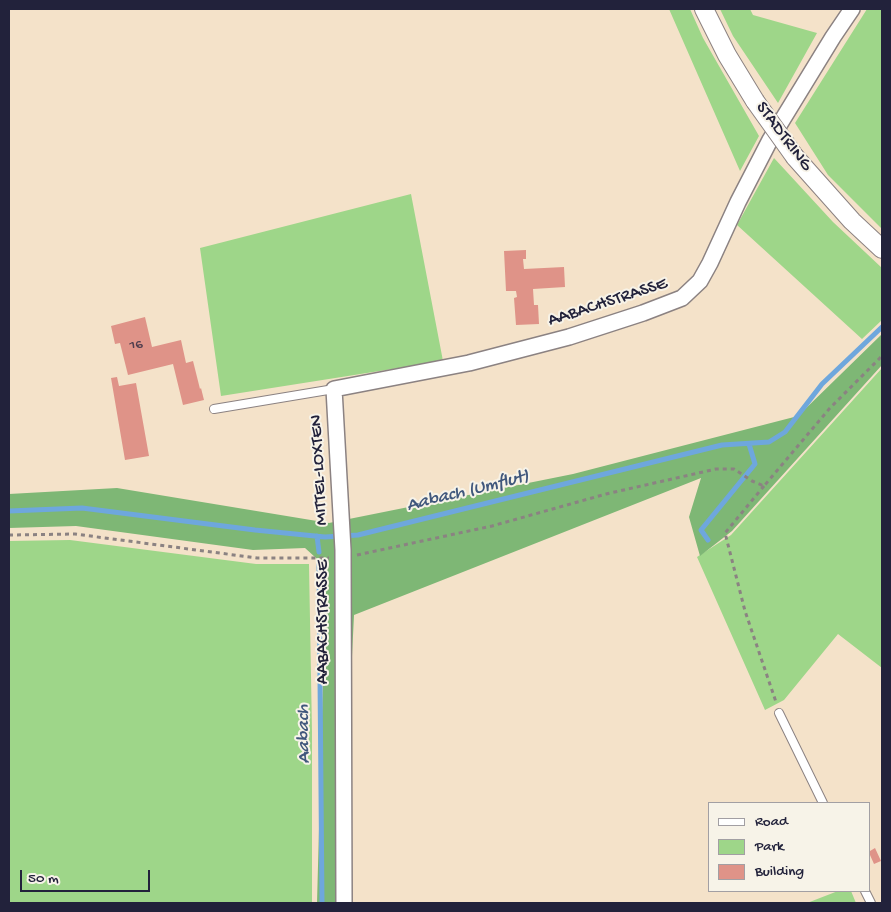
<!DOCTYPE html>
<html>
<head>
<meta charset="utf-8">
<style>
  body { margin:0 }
  #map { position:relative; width:891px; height:912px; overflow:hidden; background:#f4e2c9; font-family:"Gochi Hand",sans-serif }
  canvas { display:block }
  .frame { position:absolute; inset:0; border:10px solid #22223b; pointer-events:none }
  .legend { position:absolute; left:708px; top:802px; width:162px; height:90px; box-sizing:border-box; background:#f7f3e8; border:1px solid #a29fa3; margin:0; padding:6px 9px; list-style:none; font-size:15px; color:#22223b }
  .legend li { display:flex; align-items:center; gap:10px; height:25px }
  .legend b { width:25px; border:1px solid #a29fa3 }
  .scale { position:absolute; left:20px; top:870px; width:130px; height:22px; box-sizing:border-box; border:2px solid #22223b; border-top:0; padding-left:6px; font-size:15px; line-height:18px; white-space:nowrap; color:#22223b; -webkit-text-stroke:4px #f7f3e8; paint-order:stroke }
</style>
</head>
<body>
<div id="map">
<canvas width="891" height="912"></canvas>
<div class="frame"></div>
<ul class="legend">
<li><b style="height:6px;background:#fff"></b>Road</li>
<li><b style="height:14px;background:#9ed689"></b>Park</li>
<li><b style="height:14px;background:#df9388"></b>Building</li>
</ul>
<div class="scale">50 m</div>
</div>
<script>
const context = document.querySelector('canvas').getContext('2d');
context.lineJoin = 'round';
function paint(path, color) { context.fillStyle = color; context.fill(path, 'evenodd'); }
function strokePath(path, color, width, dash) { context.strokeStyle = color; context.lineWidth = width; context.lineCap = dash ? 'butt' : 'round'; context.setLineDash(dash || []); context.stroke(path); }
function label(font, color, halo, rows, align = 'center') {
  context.font = font + ' "Gochi Hand",sans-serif'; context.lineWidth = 4; context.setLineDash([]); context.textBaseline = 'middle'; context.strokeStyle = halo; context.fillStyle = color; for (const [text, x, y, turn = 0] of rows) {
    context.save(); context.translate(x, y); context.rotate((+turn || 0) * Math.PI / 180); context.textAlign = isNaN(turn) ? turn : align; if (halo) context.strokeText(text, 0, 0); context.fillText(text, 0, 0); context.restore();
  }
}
paint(new Path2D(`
  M669 9H690L703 38 759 136 740 171Z
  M720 9H750L753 15 817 33 778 103 733 36Z
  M867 9H882V229L828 175 795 123Z
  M774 158 833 222 882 268V320L862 339 737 225Z
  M411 194 443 361 221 396 200 248Z
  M882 368V668L838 634 784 700 765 710 697 557 731 535Z
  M70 540 256 564H309L312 732V903H9V541Z
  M838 891H851L856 903H807Z`), '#9ed689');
paint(new Path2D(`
  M882 334V365L732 531 700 556 689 517 701 478 354 615 340 903H317L326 567 305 548 253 550 76 526 9 528V494L117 488 329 523 573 474 798 416Z`), '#7eb775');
strokePath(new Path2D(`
  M9 511 82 508 255 530 325 537 358 535 722 445 769 442 785 432 822 384 882 327
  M317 536 319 552
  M708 540 701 530 755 464 749 444
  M319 564 322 903`), '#6ea7dd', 5);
paint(new Path2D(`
  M526 250V259H523L524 269 564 267 565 287 533 289 534 305H538L539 324 516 325 514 298 517 297 516 291H506L504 251Z
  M145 317 152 347 181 340 186 363 193 361 200 389 201 388 204 400 183 405 173 364 128 375 120 343 115 344 111 326Z
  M117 377 119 386 136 383 149 456 125 460 111 378Z
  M875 848 881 861 874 864 870 855V851Z`), '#df9388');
const service = new Path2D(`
  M214 409 334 389
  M779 713 823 803
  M865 891 871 903`);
const minor = new Path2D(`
  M344 903 343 550 334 389 469 363 569 337 643 313 682 298 700 281 710 263 738 202 770 140 833 37 852 9`);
const tertiary = new Path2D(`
  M704 9 727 55 755 101
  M795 157 852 221 882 249`);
strokePath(service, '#8b8282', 10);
strokePath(minor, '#8b8282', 18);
strokePath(tertiary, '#8b8282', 20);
strokePath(new Path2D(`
  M764 486 725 533 745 611 776 702
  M9 535 75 534 257 558H329
  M357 555 492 526 606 494 716 469H734L752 481 764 486 830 408 882 356`), '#8b8282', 3, [4, 4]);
strokePath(service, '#fff', 8);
strokePath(minor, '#fff', 15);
strokePath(tertiary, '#fff', 18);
const tertiaryBridge = new Path2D(`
  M755 101 795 157`);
strokePath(tertiaryBridge, '#8b8282', 20, []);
strokePath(tertiaryBridge, '#fff', 18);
label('15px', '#513e4e', null, [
  ["16",136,346]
]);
label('18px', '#22223b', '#f7f3e8', [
  ["STADTRING",783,137,53],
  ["AABACHSTRASSE",608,303,-18],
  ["MITTEL-LOXTEN",320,470,-93],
  ["AABACHSTRASSE",324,622,-90]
]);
label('italic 19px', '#40577c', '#f7f3e8', [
  ["Aabach (Umflut)",468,492,-14],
  ["Aabach",305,734,-91]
]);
</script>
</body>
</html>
